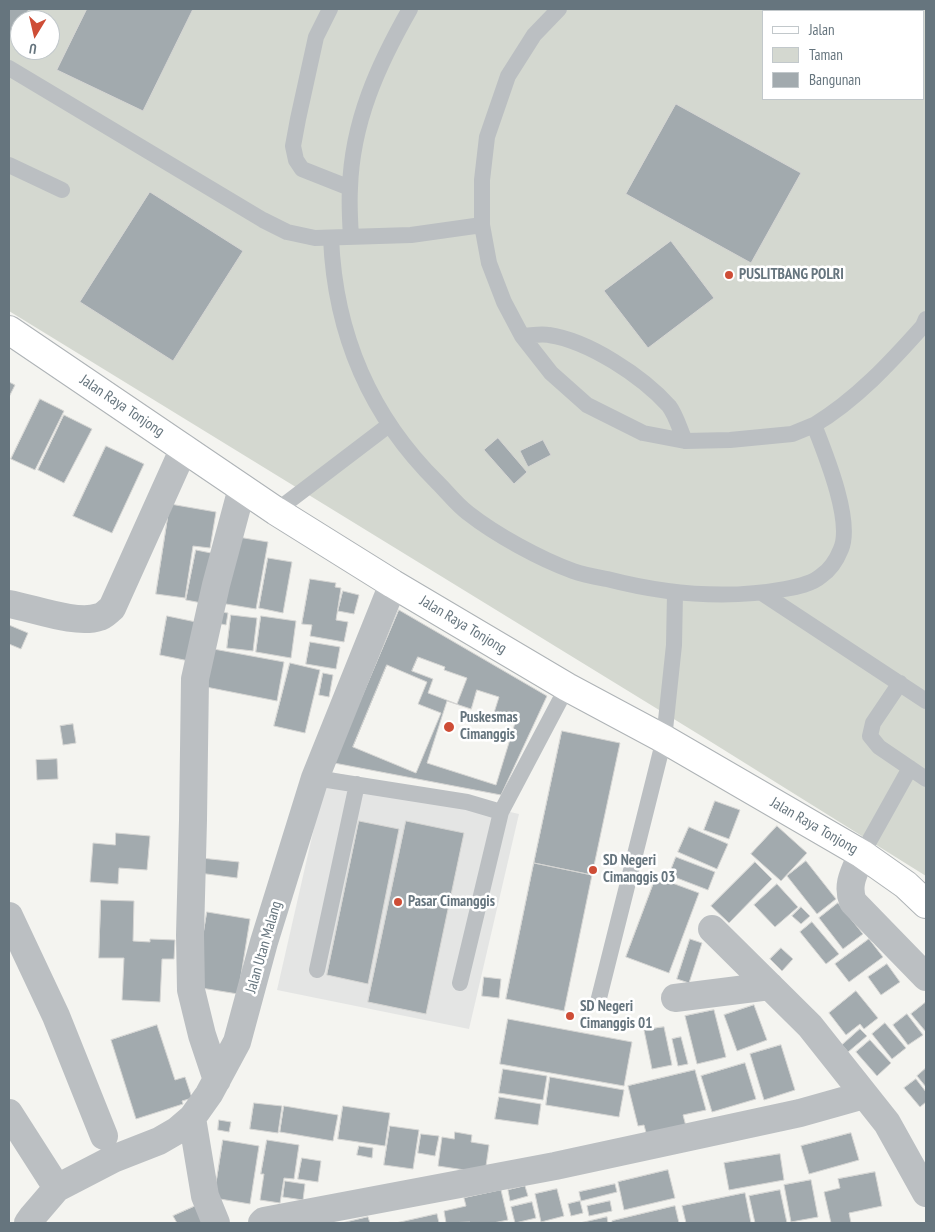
<!DOCTYPE html>
<html>
<head>
<meta charset="utf-8">
<style>
  body { margin:0 }
  #map { position:relative; width:935px; height:1232px; overflow:hidden; background:#f4f4f0; font-family:"PT Sans Narrow",sans-serif }
  canvas { display:block }
  .frame { position:absolute; inset:0; border:10px solid #66757e; pointer-events:none }
  .legend { position:absolute; left:762px; top:10px; width:162px; height:90px; box-sizing:border-box; background:#fff; border:1px solid #c2c8cb; margin:0; padding:6px 9px; list-style:none; font-size:15px; color:#66757e }
  .legend li { display:flex; align-items:center; gap:10px; height:25px }
  .legend b { width:25px; border:1px solid #c2c8cb }
  .north { position:absolute; left:10px; top:10px; width:50px; height:50px; box-sizing:border-box; background:#fff; border:1px solid #c2c8cb; border-radius:50%; rotate:189deg; font-size:14px; font-weight:700; line-height:20px; text-align:center; color:#66757e }
  .north::after { content:''; display:block; margin:auto; width:18px; height:22px; background:#ce4d36; clip-path:polygon(50% 0,100% 100%,50% 72%,0 100%) }
</style>
</head>
<body>
<div id="map">
<canvas width="935" height="1232"></canvas>
<div class="frame"></div>
<ul class="legend">
<li><b style="height:6px;background:#fff"></b>Jalan</li>
<li><b style="height:14px;background:#d4d8d0"></b>Taman</li>
<li><b style="height:14px;background:#a2aaae"></b>Bangunan</li>
</ul>
<div class="north">U</div>
</div>
<script>
const context = document.querySelector('canvas').getContext('2d');
context.lineJoin = 'round';
function paint(path, color) { context.fillStyle = color; context.fill(path, 'evenodd'); }
function strokePath(path, color, width, dash) { context.strokeStyle = color; context.lineWidth = width; context.lineCap = dash ? 'butt' : 'round'; context.setLineDash(dash || []); context.stroke(path); }
function label(font, color, halo, rows, align = 'center') {
  context.font = font + ' "PT Sans Narrow",sans-serif'; context.lineWidth = 5; context.setLineDash([]); context.textBaseline = 'middle'; context.strokeStyle = halo; context.fillStyle = color; for (const [text, x, y, turn = 0] of rows) {
    context.save(); context.translate(x, y); context.rotate((+turn || 0) * Math.PI / 180); context.textAlign = isNaN(turn) ? turn : align; if (halo) context.strokeText(text, 0, 0); context.fillText(text, 0, 0); context.restore();
  }
}
paint(new Path2D(`
  M327 771 519 814 469 1029 277 990Z`), '#e4e5e4');
paint(new Path2D(`
  M9 9H926V876L708 740 9 311ZM764 11H924V99H764ZM20 20H50V50H20Z`), '#d4d8d0');
const building = new Path2D(`
  M9 9H29L23 20H20V25L15 35 9 32Z
  M87 9H193L143 111 57 70Z
  M676 104 801 173 751 263 626 194Z
  M150 192 243 251 173 361 80 302Z
  M671 241 714 298 648 348 604 291Z
  M9 382 15 385 9 397Z
  M40 399 64 411 35 470 11 459Z
  M64 415 92 429 64 483 38 470Z
  M498 438 527 472 514 484 484 450Z
  M543 440 551 455 528 467 520 451Z
  M106 446 144 464 112 533 73 516Z
  M170 504 216 512 210 548 193 546 185 598 156 594Z
  M232 536 268 542 256 609 220 603Z
  M196 550 216 554 207 604 186 600Z
  M268 558 292 562 283 613 259 608Z
  M310 579 336 583 335 587 341 588 336 620 348 622 344 642 310 636 312 625 302 624Z
  M343 591 359 595 354 614 338 611Z
  M399 610 547 696 501 795 334 763Z
  M214 611 228 613 226 625 212 622Z
  M231 615 257 618 253 651 227 648Z
  M167 616 196 622 189 661 160 655Z
  M261 616 296 621 291 658 256 652Z
  M9 625 28 633 21 649 9 644Z
  M310 642 340 647 336 669 306 664Z
  M208 648 284 662 277 701 201 686Z
  M418 657 445 667 444 670 467 678 457 704 428 693 433 679 412 671Z
  M290 663 320 670 305 733 274 726Z
  M387 665 427 682 418 704 441 713 416 773 353 747Z
  M323 673 333 675 329 697 319 695Z
  M477 690 499 697 493 716 515 723 496 785 427 763 447 701 471 709Z
  M73 724 76 743 63 745 60 726Z
  M562 731 620 743 592 875 534 863Z
  M57 759 58 779 37 780 36 760Z
  M715 801 740 810 729 839 704 830Z
  M359 821 399 829 368 984 327 975Z
  M406 821 464 833 426 1014 368 1002Z
  M777 826 807 853 781 881 751 854Z
  M689 827 728 844 717 869 678 852Z
  M116 833 150 836 147 870 119 868 118 884 90 882 93 843 115 845Z
  M676 857 715 872 708 890 669 875Z
  M201 858 239 862 237 878 199 873Z
  M806 861 836 899 817 914 787 876Z
  M755 862 772 879 729 923 711 906Z
  M534 863 592 875 564 1011 506 999Z
  M656 877 699 893 669 973 626 957Z
  M777 884 798 907 775 927 754 905Z
  M101 900 134 901 133 941 150 942V939L175 940 174 959H162L160 1002 122 1000 124 958H99Z
  M838 903 863 934 843 949 819 918Z
  M801 907 810 916 801 924 792 916Z
  M207 912 250 919 238 994 195 987Z
  M812 922 839 954 826 964 800 932Z
  M690 939 702 943 689 983 677 979Z
  M869 939 883 957 849 982 835 964Z
  M781 948 793 959 782 971 770 959Z
  M887 964 900 982 881 995 868 977Z
  M484 977 501 979 499 998 482 996Z
  M856 991 878 1018 864 1029 860 1024 846 1035 829 1013Z
  M926 1002V1032L911 1014Z
  M754 1005 767 1040 737 1051 724 1015Z
  M714 1010 726 1057 697 1064 685 1016Z
  M907 1014 923 1035 908 1045 893 1025Z
  M508 1019 632 1042 624 1086 500 1064Z
  M885 1023 906 1048 892 1059 872 1034Z
  M157 1025 175 1080 185 1077 192 1098 182 1101 183 1104 136 1119 111 1040Z
  M664 1027 672 1065 652 1069 644 1030Z
  M860 1029 867 1036 848 1052 842 1045Z
  M681 1037 688 1064 678 1066 672 1039Z
  M870 1040 891 1063 877 1076 856 1052Z
  M781 1045 795 1090 764 1100 750 1054Z
  M745 1063 756 1099 712 1112 701 1076Z
  M926 1068V1087L917 1076Z
  M503 1069 547 1076 543 1100 499 1093Z
  M695 1070 706 1110 683 1115 687 1130 648 1140 644 1125 638 1126 628 1086Z
  M550 1077 624 1090 619 1117 546 1105Z
  M916 1079 926 1092V1102L920 1107 904 1088Z
  M499 1097 541 1104 538 1125 495 1119Z
  M254 1103 282 1106 278 1133 250 1129Z
  M284 1106 338 1115 333 1141 280 1132Z
  M343 1106 390 1113 385 1146 338 1139Z
  M219 1120 231 1122 229 1132 218 1130Z
  M390 1126 419 1130 413 1169 384 1165Z
  M455 1132 472 1135 471 1142 489 1145 485 1173 438 1166 442 1137 454 1139Z
  M851 1133 859 1160 809 1174 801 1146Z
  M421 1134 439 1136 435 1156 418 1153Z
  M223 1140 259 1146 250 1204 214 1198Z
  M267 1140 299 1145 294 1179 284 1178 280 1203 260 1200 264 1174H261Z
  M359 1146 373 1148 372 1158 357 1155Z
  M780 1154 784 1180 729 1190 724 1163Z
  M302 1158 321 1161 318 1182 298 1179Z
  M668 1170 675 1198 624 1210 618 1182Z
  M875 1172 882 1206 849 1213 851 1223H831L824 1192 840 1188 838 1179Z
  M811 1180 818 1217 791 1222 784 1185Z
  M285 1181 305 1184 303 1200 283 1197Z
  M615 1184 617 1192 581 1201 579 1192Z
  M525 1186 528 1196 510 1201 508 1190Z
  M557 1189 564 1216 541 1222 535 1194Z
  M501 1190 508 1220 493 1223H470V1222L446 1223 444 1211 466 1206 464 1198Z
  M780 1190 787 1223H755L749 1196Z
  M745 1193 751 1223H686L682 1206Z
  M580 1201 583 1213 571 1216 568 1204Z
  M610 1201 612 1211 589 1216 587 1206Z
  M532 1202 536 1218 515 1223 511 1207Z
  M200 1204 208 1223H177L173 1216Z
  M675 1206 679 1223H612V1221Z
  M437 1214 439 1223H396Z
  M368 1217 370 1223H342Z
  M607 1217 608 1223H580Z`);
paint(building, '#a2aaae');
strokePath(building, '#d5d5d3', 1);
const secondary = new Path2D(`
  M9 330 276 511 393 584 567 687 664 739 862 854 906 885 926 904`);
strokePath(secondary, '#aeb3b6', 30);
strokePath(new Path2D(`
  M330 9 316 37 298 119 293 146 296 160 302 169 350 188
  M559 9 534 35 508 76 487 137 482 180V225L489 263 504 302 522 336 551 373 587 405 643 433 685 441 730 440 792 434 814 425
  M9 68 263 220 287 232 315 238 411 235 482 225
  M9 165 62 190
  M351 237C350 221 349 204 350 188 352 122 378 65 410 9
  M331 238C335 333 370 416 438 483 448 493 457 505 468 513 496 535 540 559 573 571 584 575 596 577 607 579 665 594 725 600 785 589 796 587 812 584 821 576 830 570 837 559 841 549 853 521 825 453 814 425 856 400 891 362 923 326L926 319
  M522 336C530 336 540 333 549 335 589 341 642 376 669 406 676 415 680 430 685 441
  M276 511 389 425
  M762 593 926 701
  M900 683 873 723 870 736 879 747 926 779
  M315 778 467 802 501 812
  M862 854 910 768
  M317 970 357 784
  M460 983 501 812 567 687
  M598 1002 664 739 674 645 675 593`), '#bbbfc2', 16);
strokePath(new Path2D(`
  M9 604C33 608 76 625 99 617 104 616 108 611 112 608L184 448
  M862 854C855 871 846 884 853 902L926 977
  M9 916 56 1016 104 1136
  M712 929 810 1026 887 1123 926 1193
  M675 998 770 986
  M217 1080 202 1035 191 990 190 935 193 820 195 679 216 585 242 488
  M9 1113 57 1188
  M192 1118 205 1196 216 1223
  M28 1223 33 1216 57 1188 113 1159 159 1141 178 1130 192 1118 209 1094 237 1042 264 942 315 778 393 584
  M262 1223 264 1221 555 1166 800 1113 864 1095`), '#bbbfc2', 28);
strokePath(secondary, '#fff', 28);
for (const [x, y, r, color] of [
  [729,275,5,"#ce4d36"],
  [449,727,6,"#ce4d36"],
  [593,870,5,"#ce4d36"],
  [398,902,5,"#ce4d36"],
  [570,1016,5,"#ce4d36"]
]) { const dot = new Path2D(); dot.arc(x, y, r, 0, 2 * Math.PI); context.fillStyle = color; context.fill(dot); strokePath(dot, '#fff', 2); }
label('bold 15px', '#66757e', '#fff', [
  ["PUSLITBANG POLRI",739,275],
  ["Puskesmas",460,718],
  ["Cimanggis",460,735],
  ["SD Negeri",603,861],
  ["Cimanggis 03",603,878],
  ["Pasar Cimanggis",408,902],
  ["SD Negeri",580,1007],
  ["Cimanggis 01",580,1024]
], 'left');
label('15px', '#66757e', '#fff', [
  ["Jalan Raya Tonjong",122,406,34],
  ["Jalan Raya Tonjong",463,625,31],
  ["Jalan Raya Tonjong",814,826,30],
  ["Jalan Utan Malang",264,947,-74]
]);
</script>
</body>
</html>
